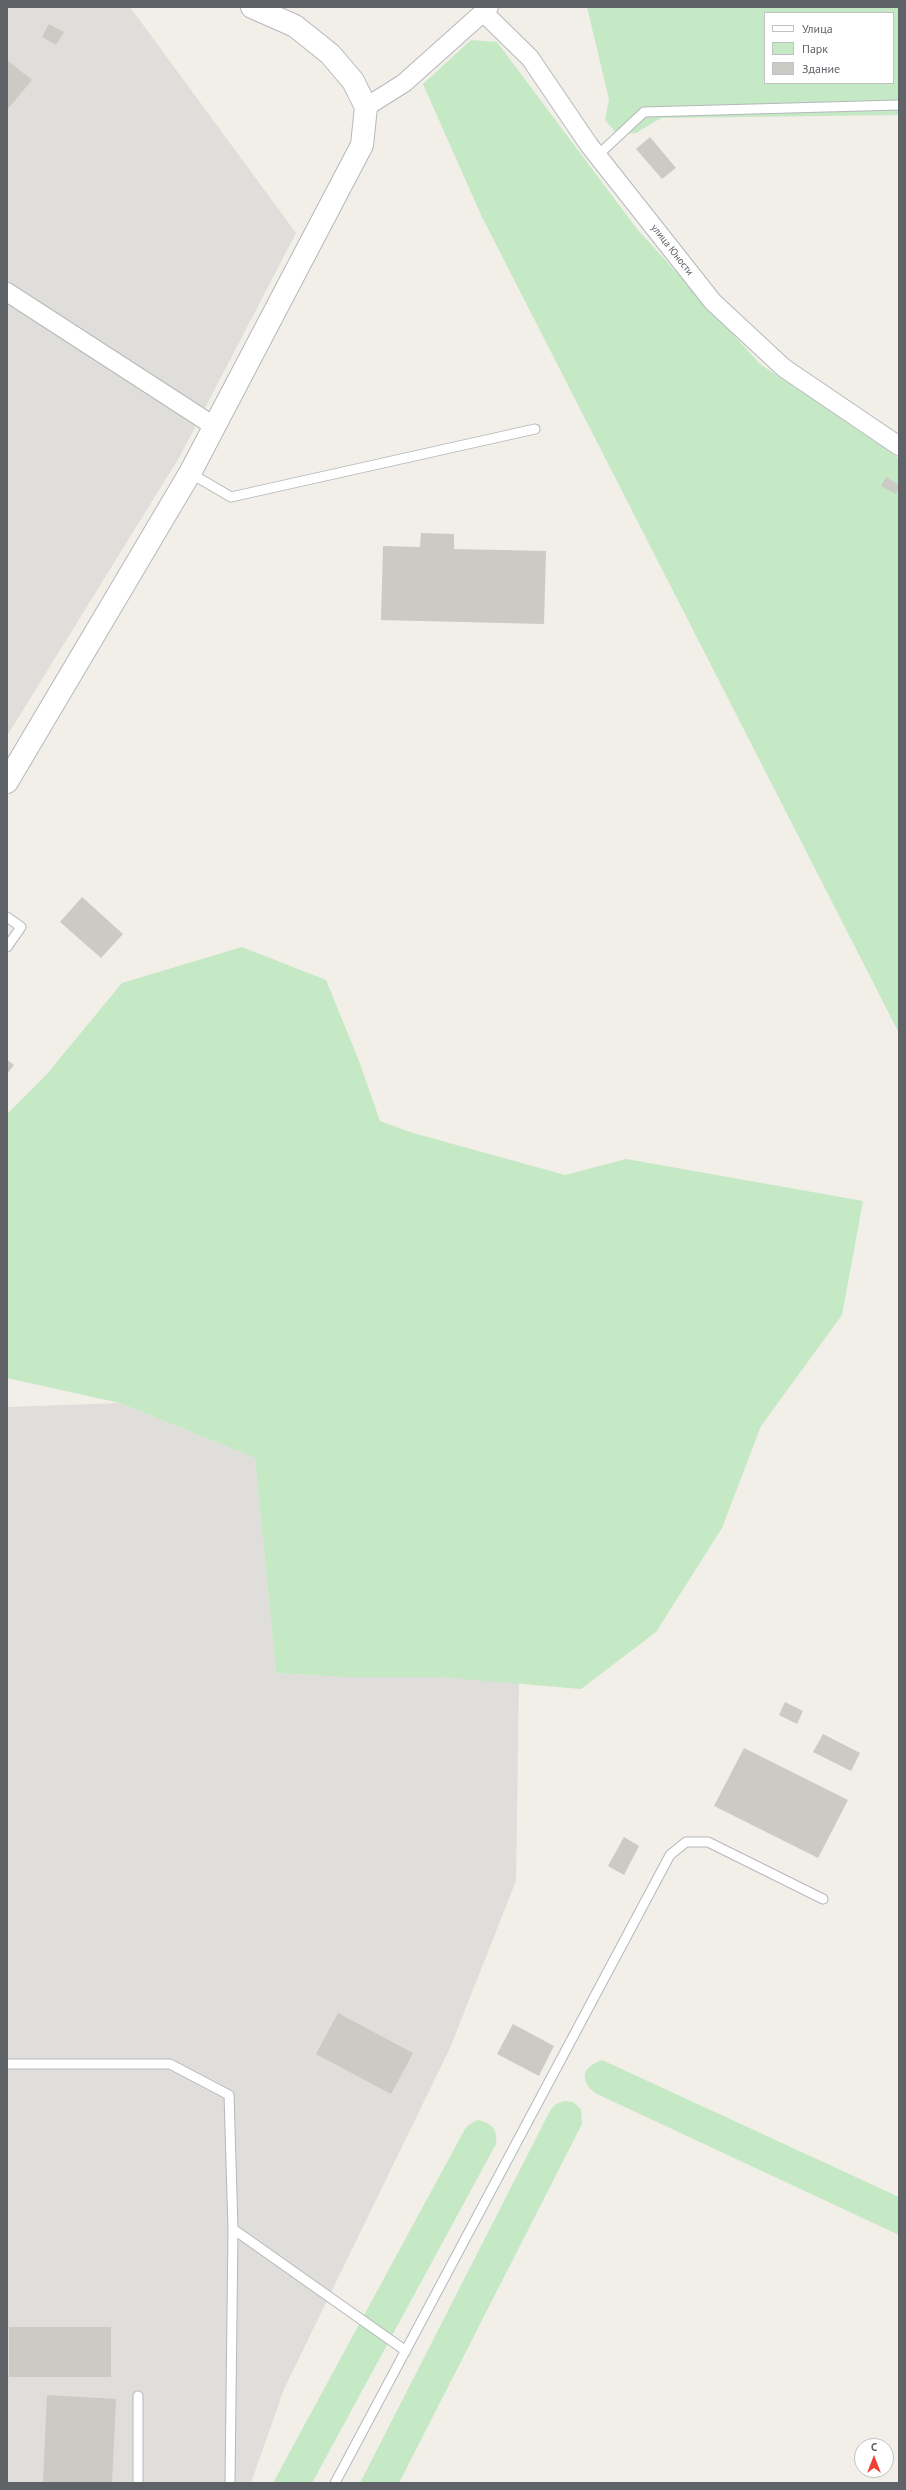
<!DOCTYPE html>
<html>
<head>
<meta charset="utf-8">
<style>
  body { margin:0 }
  #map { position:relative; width:906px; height:2490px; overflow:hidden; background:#f1efe8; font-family:"PT Sans",sans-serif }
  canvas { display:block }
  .frame { position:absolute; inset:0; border:8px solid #5f6368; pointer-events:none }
  .legend { position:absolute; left:764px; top:12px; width:130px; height:72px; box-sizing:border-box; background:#fff; border:1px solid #bfc1c3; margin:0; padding:5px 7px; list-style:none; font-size:12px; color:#5f6368 }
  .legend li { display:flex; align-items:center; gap:8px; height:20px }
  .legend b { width:20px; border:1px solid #bfc1c3 }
  .north { position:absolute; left:854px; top:2438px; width:40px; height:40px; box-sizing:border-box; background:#fff; border:1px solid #bfc1c3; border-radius:50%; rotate:0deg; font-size:11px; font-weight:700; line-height:16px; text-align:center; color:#5f6368 }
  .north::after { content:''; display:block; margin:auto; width:14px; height:18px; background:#ea4335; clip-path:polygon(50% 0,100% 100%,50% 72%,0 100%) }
</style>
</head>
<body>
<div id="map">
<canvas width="906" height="2490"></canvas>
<div class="frame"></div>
<ul class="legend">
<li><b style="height:5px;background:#fff"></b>Улица</li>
<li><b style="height:11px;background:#c5e8c5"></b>Парк</li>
<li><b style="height:11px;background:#cccac5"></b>Здание</li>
</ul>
<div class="north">С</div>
</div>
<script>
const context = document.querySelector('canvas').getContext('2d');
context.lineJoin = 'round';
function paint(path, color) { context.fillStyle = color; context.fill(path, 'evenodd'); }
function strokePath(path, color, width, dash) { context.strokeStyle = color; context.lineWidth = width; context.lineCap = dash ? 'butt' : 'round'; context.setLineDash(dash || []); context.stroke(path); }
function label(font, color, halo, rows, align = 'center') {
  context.font = font + ' "PT Sans",sans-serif'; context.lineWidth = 3.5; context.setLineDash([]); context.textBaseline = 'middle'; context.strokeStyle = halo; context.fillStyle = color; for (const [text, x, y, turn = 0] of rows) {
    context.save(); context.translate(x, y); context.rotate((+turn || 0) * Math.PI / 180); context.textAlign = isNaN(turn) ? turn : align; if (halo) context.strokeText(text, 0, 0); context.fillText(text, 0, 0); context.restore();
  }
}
paint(new Path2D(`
  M7 7H130L296 233 180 456 7 736Z
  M120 1403 255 1458 276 1673 343 1677H440L519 1682 516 1881 450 2048 284 2389 251 2483H7V1407Z`), '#e0deda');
paint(new Path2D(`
  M587 7H899V115L661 118 636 133 618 135 605 120 609 99ZM765 13H893V83H765Z
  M471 40 497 42 637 229 760 364 899 458V1033L482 217 423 84Z
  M242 947 326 980 359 1061 380 1121 413 1133 565 1175 626 1159 863 1201 842 1315 761 1426 722 1528 656 1632 581 1689 440 1677H343L276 1673 255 1458 120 1403 7 1378V1114L46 1075 122 983Z
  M602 2060 899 2197V2235L595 2093C579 2080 582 2067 602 2060Z
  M564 2101 573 2102 581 2109 582 2124 399 2483H360L551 2109 556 2104Z
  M478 2120C492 2123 498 2130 496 2144L312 2483H273L465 2129 470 2124Z`), '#c5e8c5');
paint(new Path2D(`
  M49 24 64 32 56 45 42 37Z
  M7 60 32 80 7 110Z
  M650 137 676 168 662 179 636 149Z
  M886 477 899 485 896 494 881 486Z
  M421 533 454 534V549L546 551 544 624 381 620 383 546 420 547Z
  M82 897 123 934 101 958 60 922Z
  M7 1060 14 1065 7 1074Z
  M785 1702 803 1711 797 1724 779 1715Z
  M823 1734 860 1753 851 1771 813 1752Z
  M744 1748 848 1800 818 1858 714 1806Z
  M624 1837 639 1846 624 1875 608 1866Z
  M338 2013 413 2053 391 2094 316 2054Z
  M513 2024 554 2046 539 2076 497 2054Z
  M9 2327H111V2377H9Z
  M47 2395 116 2399 112 2483H43Z`), '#cccac5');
const service = new Path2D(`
  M598 155 644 112 899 105
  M190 473 231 497 535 429
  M7 917 21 927 7 947
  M7 2064H170L229 2095 233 2229 406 2351
  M138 2396V2483
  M230 2483 233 2229
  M335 2483 670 1855 686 1842H708L823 1899`);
const minor = new Path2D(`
  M484 13 530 58 589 145 713 302 784 368 899 446
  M366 107 404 83 489 7
  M7 292 214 426`);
const tertiary = new Path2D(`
  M7 782 190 473 362 145 366 107 353 81 330 54 295 26 252 7`);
strokePath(service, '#b5b8bc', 11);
strokePath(minor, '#b5b8bc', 20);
strokePath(tertiary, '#b5b8bc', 24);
strokePath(service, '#fff', 9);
strokePath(minor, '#fff', 18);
strokePath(tertiary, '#fff', 22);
label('10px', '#5f6368', '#fff', [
  ["улица Юности",672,250,52]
]);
</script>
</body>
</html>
